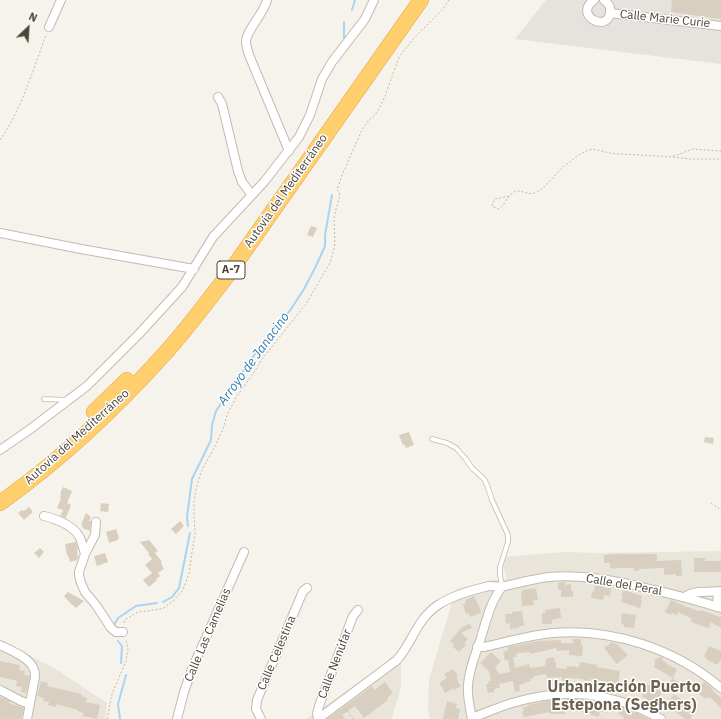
<!DOCTYPE html>
<html>
<head>
<meta charset="utf-8">
<style>
  body { margin:0 }
  #map { position:relative; width:721px; height:719px; overflow:hidden; background:#f6f3ec; font-family:"IBM Plex Sans",sans-serif }
  canvas { display:block }
  .north { position:absolute; left:8px; top:8px; width:40px; height:40px; -webkit-text-stroke:3px #fff; paint-order:stroke; rotate:25deg; font-size:11px; font-weight:700; line-height:16px; text-align:center; color:#4b4439 }
  .north::after { content:''; display:block; margin:auto; width:14px; height:18px; background:#4b4439; clip-path:polygon(50% 0,100% 100%,50% 72%,0 100%) }
</style>
</head>
<body>
<div id="map">
<canvas width="721" height="719"></canvas>
<div class="north">N</div>
</div>
<script>
const context = document.querySelector('canvas').getContext('2d');
context.lineJoin = 'round';
function paint(path, color) { context.fillStyle = color; context.fill(path, 'evenodd'); }
function strokePath(path, color, width, dash) { context.strokeStyle = color; context.lineWidth = width; context.lineCap = dash ? 'butt' : 'round'; context.setLineDash(dash || []); context.stroke(path); }
function label(font, color, halo, rows, align = 'center') {
  context.font = font + ' "IBM Plex Sans",sans-serif'; context.lineWidth = 3; context.setLineDash([]); context.textBaseline = 'middle'; context.strokeStyle = halo; context.fillStyle = color; for (const [text, x, y, turn = 0] of rows) {
    context.save(); context.translate(x, y); context.rotate((+turn || 0) * Math.PI / 180); context.textAlign = isNaN(turn) ? turn : align; if (halo) context.strokeText(text, 0, 0); context.fillText(text, 0, 0); context.restore();
  }
}
paint(new Path2D(`
  M721 551V719H430L428 712 429 679 456 589 492 580 507 579 500 557 566 552 597 553Z
  M0 640 59 671 107 703 105 719H0Z
  M394 654 401 664V687L398 698 394 710 392 719H306L325 706 373 672 389 660Z`), '#eae5da');
paint(new Path2D(`
  M546 0H721V64L515 39Z`), '#e6e2dd');
strokePath(new Path2D(`
  M352 10 355 0
  M344 22V38
  M188 526 187 517 192 479 211 440 212 425 216 411 252 358 291 309 304 289 316 266 325 246V235L332 195
  M163 602 172 597 179 588 190 533
  M114 625 118 618 136 606 157 603
  M118 641 122 646 121 663
  M120 719 118 704 126 675`), '#a9d4f2', 2);
paint(new Path2D(`
  M672 0H721V19L671 12Z
  M311 226 317 228 313 237 307 235Z
  M409 432 414 445 406 448 404 444 403 445 399 435Z
  M705 437 714 438 713 444 704 442Z
  M63 487 72 491 67 503 71 505 66 518 60 516 63 510 57 508 61 499H60L61 495 60 494Z
  M101 503 109 504 108 512 100 511Z
  M29 507 33 512 24 520 18 513 22 510 24 511Z
  M86 513 91 517 89 521H91L90 531 82 528 83 526 81 525Z
  M180 521 184 526 176 534 171 529Z
  M116 529 119 538 118 539V540L109 543 106 532Z
  M149 540 158 551 155 553 162 562 161 563 164 569 158 573 160 576 156 579 157 580 149 587 143 580 152 573 145 565 152 559 148 554 149 553 140 542Z
  M76 542 78 550H77L78 558 77 560 70 562 68 555 67 556 65 544Z
  M40 548 44 552 39 558 34 553Z
  M105 553 108 562 97 566 94 556Z
  M609 554H657V561L681 560 682 576H676V574L666 575 664 574V568L639 569V571H634V568H617V569L610 568V563H604V555H609Z
  M694 558H705V561H721V572H694Z
  M565 582V585L571 584V591H573V597H561V590H558V583Z
  M595 584 605 586V588H611L610 596 604 595 603 600 591 598 592 591 594 592Z
  M536 588 538 600H533L534 605 522 606 521 592 523 591 522 590Z
  M623 590 642 596 641 600H642L640 608 621 602 623 596 621 595Z
  M68 592 84 601 76 608 73 605H72L64 596Z
  M474 596 480 609 481 613 470 617 469 613 466 614 463 604 466 603 465 600Z
  M671 600 687 607 699 611 700 610 704 611 721 617V628L711 622 709 628 693 623 691 622 692 619 678 612 677 615 672 613 671 615 665 612Z
  M560 608 561 618 554 619V620H552V624H542V613H546L545 610H550V609Z
  M522 611 524 626H519V628L510 629V623L506 624 505 614H512V612Z
  M622 613 636 615 634 628 624 627V625L621 624 622 620H621Z
  M470 624 472 628 461 633 468 639 464 644 466 645 459 652 453 647 454 645 450 641 462 627Z
  M573 639H581V645H583L582 656 569 655V650L557 651 556 648 530 654V652L519 653 516 654 517 657H513L515 668 529 664 530 668 545 666 546 659 554 657 555 663 556 662V668L567 669V666L579 667 580 662 597 665V667L620 671 618 685 614 684V686L603 684V681L590 679V681L583 680 584 679 570 678V681H562V677L547 678 546 674 534 676V678L530 679 531 681 519 685 520 691 515 692 513 681 499 684 500 688 494 689V692L488 693 486 684H489L488 681H491L489 671 480 663 491 652 501 661 495 667 499 674 510 672 508 660H505L503 652 507 651V650H508V647L538 641 561 640V643H573Z
  M612 642 614 644 616 643 628 655 617 664 604 648Z
  M709 646 721 651V660L717 665 706 659 707 658 704 656Z
  M661 657 663 658 662 660 667 663 668 665 677 669 673 678 654 667 655 663 654 660Z
  M0 661 20 665 19 670 25 671 24 675 30 676 26 693 21 692 22 687 16 686 17 681 0 677Z
  M453 669 458 676 456 678 461 686 454 690V688L445 693 439 683 447 678 444 674Z
  M672 678 683 685 676 694 667 691Z
  M41 681 48 683 47 686 82 694 81 696 87 698 86 702 100 705 97 719 83 716 84 713 77 711 78 710 56 704V707L48 705 49 702 43 701 44 698 37 696Z
  M385 682 393 693 387 698 388 700 364 718 355 706 342 715 345 719H327L372 686 374 690Z
  M704 682 713 689 712 690 721 698V708L711 698 710 699 708 697 706 699 699 694 702 691 699 688Z
  M647 684 662 691 658 701 653 699 652 702 643 697 641 693V690L646 688Z
  M674 694 689 705 690 703 698 709 690 719H685L674 711V712L668 708 671 701 670 700Z
  M0 697 10 701 9 703 24 708 21 719H0Z
  M570 699 588 700 607 704V707H608L607 713 600 711 599 717 591 715V713L565 710V714H550V712L524 717 522 712 524 711 523 707H528L527 705 547 701H556V700Z
  M447 701 457 704 456 708 460 709 458 719H443Z
  M621 707 637 713 649 719H623L624 717 618 714Z`), '#d8cfc1');
const lane = new Path2D(`
  M44 399 66 400
  M432 439 447 443 456 448 465 458 472 468 484 479 487 485 492 500 508 535V542L500 567V575L502 586`);
const street = new Path2D(`
  M267 0C264 14 246 30 246 42 246 46 248 51 249 55L289 151
  M594 0C572 16 610 34 610 11 611 6 608 3 604 0
  M610 13 721 26
  M49 27 61 0
  M218 97 222 104 238 171 242 182 252 195
  M0 233 81 249 194 269
  M0 450 29 430 87 386 139 334 182 287 213 237 264 182 299 137 310 115 322 79 332 62 365 19 374 0
  M44 516C56 519 72 525 79 536 82 541 83 548 85 554L79 572V575L81 583 85 592 96 605 111 628 116 632H123
  M85 554 95 535 96 522
  M685 597C694 590 710 592 721 591
  M717 607 718 592
  M0 645C10 650 31 658 34 670 35 671 35 676 35 677L27 719
  M477 647H484C507 642 530 635 553 633 612 628 676 649 721 688
  M0 690 21 701 30 704
  M472 718C485 713 499 707 512 703 565 687 613 692 661 719
  M177 719 184 692 192 669 244 552
  M261 719 256 709 257 700 301 596 303 591 307 588
  M318 719 397 660C413 642 416 620 438 605 453 595 472 590 489 586 494 586 499 587 504 586 519 583 533 579 549 577 584 574 619 581 654 590 676 595 699 601 721 608
  M318 719 317 713 320 703 353 616 358 610
  M472 719C470 708 467 697 468 685 469 670 475 655 480 641 486 622 490 602 502 587`);
const highway = new Path2D(`
  M94 412 127 380
  M0 503C62 459 118 406 168 350 189 326 208 301 227 276L421 0`);
strokePath(lane, '#c2bbae', 5.5);
strokePath(street, '#c2bbae', 10);
strokePath(highway, '#e0a43c', 16);
strokePath(new Path2D(`
  M0 140C22 108 33 70 46 35
  M673 157 690 159H721
  M509 196 495 199 492 204 493 207 498 209C505 207 506 196 514 192 522 188 527 197 537 192 546 187 552 178 559 171 562 167 567 164 571 161 576 157 582 152 589 150 596 148 603 152 610 153 630 155 650 155 670 157L677 155 693 149 721 151
  M711 503 721 510
  M124 623 126 619 138 612 155 610 164 608 173 601 183 590 189 573 192 552 195 534 194 514V501L196 489 201 472 215 446 223 429 227 415 237 396 253 374 262 359 306 304 330 263 334 249 335 243 334 218 336 209 340 195 339 192 337 190 342 175 362 130 369 120 375 115 379 109 385 96 399 57 415 37 443 9 449 0
  M345 708 353 719
  M107 719 112 694 126 661 128 649 126 639`), '#c4b79f', 1, [2, 2]);
strokePath(lane, '#fff', 4);
strokePath(street, '#fff', 8);
strokePath(highway, '#ffcf6e', 15);
for (const [x, y, w] of [
  [231,270,28]
]) { const box = new Path2D(); box.roundRect(x - w / 2, y - 9, w, 18, 3); context.fillStyle = '#fff'; context.fill(box); strokePath(box, '#4b4439', 1); }
label('bold 11px', '#4b4439', null, [
  ["A-7",231,270]
]);
label('12px', '#4b4439', '#fff', [
  ["Calle Marie Curie",665,19,6],
  ["Autovía del Mediterráneo",286,191,-55],
  ["Autovía del Mediterráneo",77,437,-42],
  ["Calle del Peral",624,585,10],
  ["Calle Las Camelias",208,635,-67],
  ["Calle Celestina",277,653,-67],
  ["Calle Nenúfar",335,664,-69]
]);
label('italic 13px', '#2e7ab2', '#fff', [
  ["Arroyo de Janacino",254,359,-54]
]);
label('bold 16px', '#6e6250', '#fff', [
  ["Urbanización Puerto",624,687],
  ["Estepona (Seghers)",624,705]
]);
</script>
</body>
</html>
